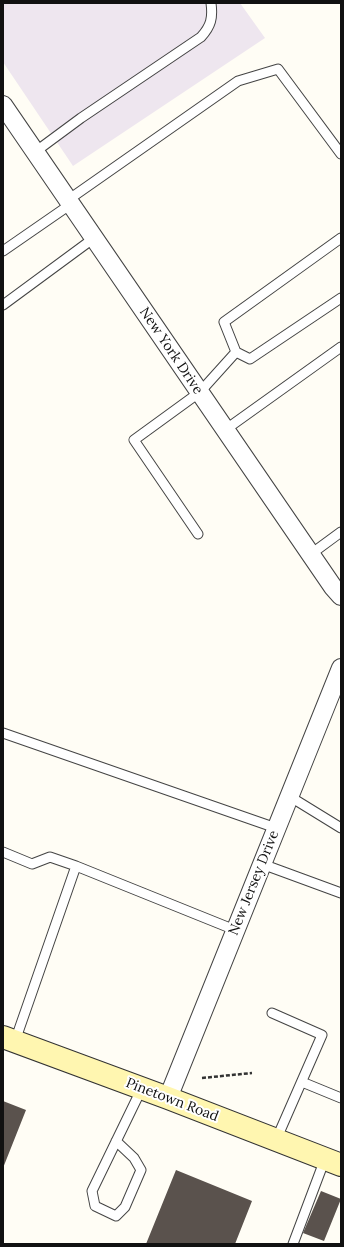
<!DOCTYPE html>
<html>
<head>
<meta charset="utf-8">
<style>
  body { margin:0 }
  #map { position:relative; width:344px; height:1247px; overflow:hidden; background:#fffdf5; font-family:Lora,serif }
  canvas { display:block }
  .frame { position:absolute; inset:0; border:4px solid #111; pointer-events:none }
</style>
</head>
<body>
<div id="map">
<canvas width="344" height="1247"></canvas>
<div class="frame"></div>
</div>
<script>
const context = document.querySelector('canvas').getContext('2d');
context.lineJoin = 'round';
function paint(path, color) { context.fillStyle = color; context.fill(path, 'evenodd'); }
function strokePath(path, color, width, dash) { context.strokeStyle = color; context.lineWidth = width; context.lineCap = dash ? 'butt' : 'round'; context.setLineDash(dash || []); context.stroke(path); }
function label(font, color, halo, rows, align = 'center') {
  context.font = font + ' Lora,serif'; context.lineWidth = 4; context.setLineDash([]); context.textBaseline = 'middle'; context.strokeStyle = halo; context.fillStyle = color; for (const [text, x, y, turn = 0] of rows) {
    context.save(); context.translate(x, y); context.rotate((+turn || 0) * Math.PI / 180); context.textAlign = isNaN(turn) ? turn : align; if (halo) context.strokeText(text, 0, 0); context.fillText(text, 0, 0); context.restore();
  }
}
paint(new Path2D(`
  M3 3H240L265 38 73 166 3 62Z`), '#eee6ef');
paint(new Path2D(`
  M3 1101 26 1110 3 1168Z
  M176 1170 252 1201 235 1244H146Z
  M321 1191 341 1199 324 1241 303 1233Z`), '#5a524d');
const lane = new Path2D(`
  M35 152 81 118 201 37C211 26 213 18 211 3
  M68 200 238 81 278 69 341 154
  M3 251 71 204
  M3 305 94 238
  M236 352 250 359 341 298
  M225 430 341 347
  M198 534 134 440 200 392 236 352 224 322 341 238
  M311 554 341 532
  M3 733 276 828
  M289 796 341 828
  M3 852 32 864 50 857 76 866
  M262 864 341 893
  M272 1013 322 1035 276 1140
  M15 1041 76 866 235 930
  M302 1082 341 1098
  M116 1141 134 1158 141 1170 125 1207 116 1216 95 1206 92 1191 142 1088
  M293 1244 325 1159`);
const street = new Path2D(`
  M3 105 333 587 341 596
  M168 1098 341 668`);
const secondary = new Path2D(`
  M3 1037 168 1098 341 1165`);
strokePath(lane, '#444', 11);
strokePath(street, '#444', 20);
strokePath(secondary, '#333', 24);
strokePath(new Path2D(`
  M202 1078 252 1073`), '#333', 2.5, [4, 2]);
strokePath(lane, '#fff', 9);
strokePath(street, '#fff', 18);
strokePath(secondary, '#fff6b0', 22);
label('14px', '#111', '#fff', [
  ["New York Drive",171,351,56],
  ["New Jersey Drive",254,883,-68],
  ["Pinetown Road",172,1100,21]
]);
</script>
</body>
</html>
